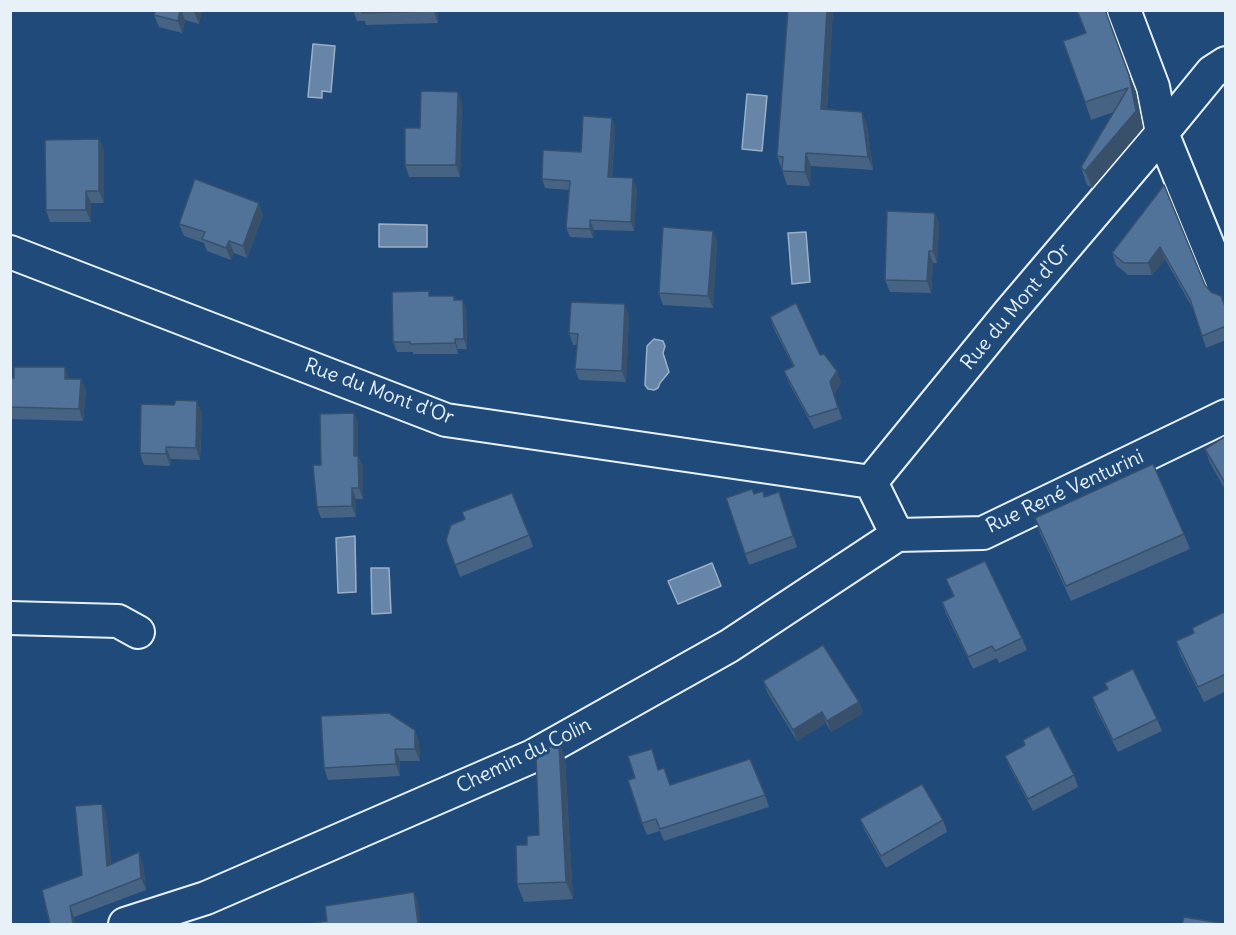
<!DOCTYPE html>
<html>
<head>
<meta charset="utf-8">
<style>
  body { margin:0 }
  #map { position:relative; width:1236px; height:935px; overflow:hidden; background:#1f4a7a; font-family:Delius,sans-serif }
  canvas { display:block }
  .frame { position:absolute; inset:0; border:12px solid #e8f1f8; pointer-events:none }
</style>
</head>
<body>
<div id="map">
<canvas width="1236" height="935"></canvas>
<div class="frame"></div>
</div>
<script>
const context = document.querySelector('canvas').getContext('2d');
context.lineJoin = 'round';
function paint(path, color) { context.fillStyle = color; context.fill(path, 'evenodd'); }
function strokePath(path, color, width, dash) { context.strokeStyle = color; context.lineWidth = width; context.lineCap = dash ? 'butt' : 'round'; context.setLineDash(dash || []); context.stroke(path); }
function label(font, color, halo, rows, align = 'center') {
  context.font = font + ' Delius,sans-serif'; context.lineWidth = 6; context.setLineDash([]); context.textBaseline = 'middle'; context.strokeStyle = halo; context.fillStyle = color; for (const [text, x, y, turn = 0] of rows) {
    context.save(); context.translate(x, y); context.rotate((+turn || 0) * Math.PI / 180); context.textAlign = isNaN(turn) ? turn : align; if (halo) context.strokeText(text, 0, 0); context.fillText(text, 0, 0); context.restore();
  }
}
const water = new Path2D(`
  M313 44 335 46 331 92 322 91V98L308 97Z
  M747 94 767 96 762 151 742 149Z
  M379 224 427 225V247H379Z
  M806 232 810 282 792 284 788 233Z
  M654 339 663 341 665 346 663 353 669 372 660 383 658 388 654 390 648 389 645 385 647 346Z
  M355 536 356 592 338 593 336 538Z
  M712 563 721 586 678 604 668 581Z
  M371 568H389L391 613 372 614Z`);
paint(water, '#6685a7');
strokePath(water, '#9ab0c7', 1.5);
const minor = new Path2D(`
  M1124 10 1153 87 1162 133 1226 290
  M10 252 446 420 871 482
  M871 482 1009 313 1162 133 1212 72 1226 63
  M871 482 897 535
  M897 535 983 533 1226 416
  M10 618 118 621 138 632
  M125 924 206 898 533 756 729 646 897 535`);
strokePath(minor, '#e8f1f8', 36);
strokePath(minor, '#1f4a7a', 32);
paint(new Path2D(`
  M155 10H202L199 24 185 20 182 33 159 27 154 15Z
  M353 10H437L438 23 366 25 365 21H357Z
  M788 10H833L827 109 862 112 867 125 873 170 811 166 810 186 787 185 777 156Z
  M1076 10H1107V16L1136 92 1143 128 1092 188 1087 185 1081 167 1114 112 1091 120 1085 102 1086 33Z
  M458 92 462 104 460 177H409L405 165 420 128Z
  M612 118 615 128 612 177 637 188 634 231 594 230 593 238 570 237 566 228 569 190 545 188 542 179 581 152Z
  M99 139 104 151V203H91V222H50L46 210Z
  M1164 185 1205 285 1226 309V340L1206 348 1193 309 1165 259 1152 275H1128L1116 265 1112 253Z
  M935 213 939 225 937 263H933L931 293 890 292 885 280Z
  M263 215 247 258 234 253 231 260 207 251 204 243 184 236 179 224Z
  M713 231 717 243 713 308 663 305 659 293Z
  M431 296H454L456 300H463L466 310 467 349H458V354H413V352H397L393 342Z
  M629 315 626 382 579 380 575 369 577 345H573L569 333Z
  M770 317 820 355 841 382 834 394 842 419 814 429 789 383 784 371 793 366 774 329Z
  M10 378 81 379 86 391 83 421 10 419Z
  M202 413 200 460 171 459 170 466 144 465 140 453Z
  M354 413 358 424V456L363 467V499H356V517L321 518 317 507 321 465Z
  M1226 436V491L1210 463 1205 449Z
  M779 492 797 547 749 565 726 498 754 494 765 496Z
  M462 512 529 535 533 547 460 577 446 540 465 519Z
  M1035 518 1184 534 1190 549 1071 601 1040 533Z
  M946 579 1022 638 1027 650 999 663 997 658 973 669 946 614 942 602 953 596Z
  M1226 611V691L1204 702 1181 656 1176 641 1193 633Z
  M763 681 859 702 863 713 831 732 826 723 797 741 767 692Z
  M1105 683 1157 719 1162 731 1118 752 1096 709 1092 697 1107 689Z
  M415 730 419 742 420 761H400V776L328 780 324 768Z
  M1023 740 1074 775 1078 787 1033 811 1010 768 1005 756 1025 745Z
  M559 742 565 759 573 899 524 902 517 884 527 845 539 835Z
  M659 770 670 785 765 795 769 807 664 841 660 831 647 835 642 823Z
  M102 804 106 815 111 864H143L146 890 74 917 50 924 82 875Z
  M860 819 943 820 947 832 886 868 865 831Z`), '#466384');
paint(new Path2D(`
  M180 10H181L185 20 182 33 178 21Z
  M195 10H202L199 24 194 12Z
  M433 10H437L438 23Z
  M827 10H833L826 122 821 109Z
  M1129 75 1136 92 1143 128 1092 188 1085 171 1136 111Z
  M458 92 462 104 460 177 456 165Z
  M862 112 867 125 873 170 868 157Z
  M612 118 615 128 611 186 608 177Z
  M99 139 104 151V203L99 191Z
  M806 153 811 166 810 186 805 172Z
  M633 178 637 188 634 231 631 222Z
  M86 191 91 203V222L86 210Z
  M259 203 263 215 247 258 243 246Z
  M935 213 939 225 937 263 933 251Z
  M590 220 594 230 593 238 590 229Z
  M713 231 717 243 713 308 708 296Z
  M229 241 234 253 231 260 226 248Z
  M1160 247 1165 259 1152 275 1148 263Z
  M929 251 933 263 931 293 927 281Z
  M463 300 466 310 467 349 464 339Z
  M625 304 629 315 626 382 622 371Z
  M455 339 458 349V354L455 343Z
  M65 367 69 379H65Z
  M837 371 841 382 834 394 842 419 830 382Z
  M81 379 86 391 83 421 79 409Z
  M197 401 202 413 200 460 196 448Z
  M354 413 358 424V467L354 456Z
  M166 447 171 459 170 466 166 454Z
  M358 456 363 467V499L359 488Z
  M352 488 356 499V517L352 506Z
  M859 702 863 713 831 732 827 721Z
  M822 712 826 723 797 741 793 730Z
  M415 730 419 742 420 761 415 749Z
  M559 742 565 759 573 899 566 882Z
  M395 749 400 761V776L396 764Z
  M102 804 106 815 112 877 107 866Z
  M139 852 143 864 146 890 141 878Z
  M414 892 418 902 420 924H418Z
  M70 906 74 917 76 924H73Z`), '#39506b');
const building = new Path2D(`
  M155 10H180L178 21 154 15Z
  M362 10H433V11L362 13Z
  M788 10H827L821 109 862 112 868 157 806 153 805 172 782 171 783 157 777 156Z
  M1077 10H1105L1129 75 1136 111 1085 171 1081 167 1128 88 1085 102 1063 41 1086 33Z
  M421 91 458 92 456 165H405V128H420Z
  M583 116 612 118 608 177 633 178 631 222 590 220V229L566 228 570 181 542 179 543 150 581 152Z
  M99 139V191H86V210H46L45 140Z
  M195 179 259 203 243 246 229 241 226 248 202 239 205 232 179 224Z
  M1164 185 1205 285 1211 292 1221 296 1226 309V326L1202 336 1190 299 1160 247 1148 263H1124L1112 253Z
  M887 211 935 213 933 251H929L927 281 885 280Z
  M663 227 713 231 708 296 659 293Z
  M429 291V296H454V300H463L464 339H455V343L410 344V342H393L392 292Z
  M571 302 625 304 622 371 575 369 578 334 569 333Z
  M796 303 820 355 824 354 837 371 830 382 838 408 809 417 784 371 794 366 770 317Z
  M14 367H65V379H81L79 409 10 407V378H14Z
  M176 400 197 401 196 448 166 447V454L140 453 141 404 174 405Z
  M354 413V456H358L359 488H352V506L317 507 313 465H321L320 414Z
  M1226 436V485L1205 449Z
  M1153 464 1184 534 1066 586 1035 518Z
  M752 489 754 494 763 491 764 497 779 492 793 536 745 554 726 498Z
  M512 493 529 535 455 565 446 540 451 525 465 519 462 512Z
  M985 561 1022 638 995 651 992 646 968 657 942 602 954 596 946 579Z
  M1226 611V674L1198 687 1176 641 1194 633 1192 628Z
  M823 645 859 702 827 721 822 712 793 730 763 681Z
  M1133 669 1157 719 1113 740 1092 697 1108 689 1105 683Z
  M389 713 415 730V749H395L396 764 324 768 321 716Z
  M1049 726 1074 775 1028 799 1005 756 1025 745 1023 740Z
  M559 742 566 882 517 884 516 845H527V836L539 835 536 754Z
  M652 749 658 770 664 768 670 785 750 759 765 795 660 829 656 819 642 823 628 780 635 778 628 756Z
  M922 784 943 820 881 856 860 819Z
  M102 804 107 866 139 852 141 878 70 906 73 924H50L42 890 82 875 75 806Z
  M414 892 418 924H309L327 921 325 906Z
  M1184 917 1226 924H1182Z`);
paint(building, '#517399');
strokePath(building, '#39506b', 1.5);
label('20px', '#e8f1f8', '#1f4a7a', [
  ["Rue du Mont d'Or",1016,307,-50],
  ["Rue du Mont d'Or",379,392,20],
  ["Rue René Venturini",1065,492,-25],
  ["Chemin du Colin",524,756,-26]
]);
</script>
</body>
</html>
